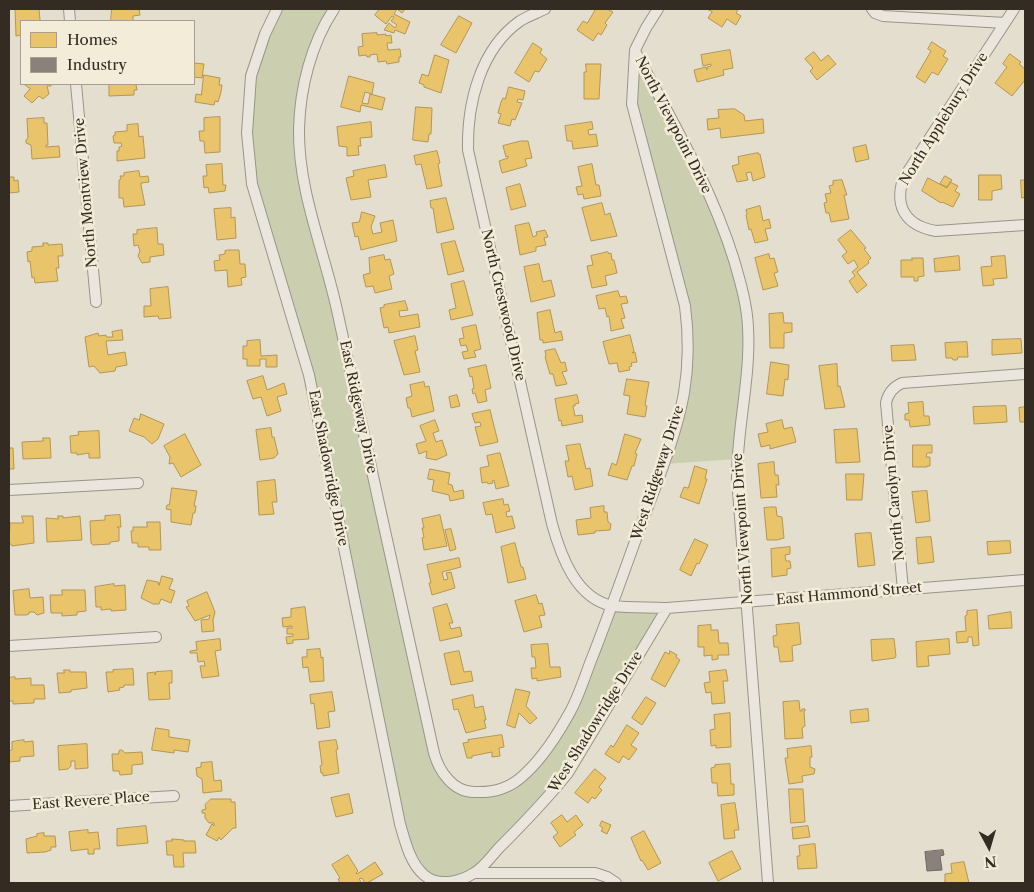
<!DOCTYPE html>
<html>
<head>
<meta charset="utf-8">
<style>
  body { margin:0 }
  #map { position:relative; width:1034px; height:892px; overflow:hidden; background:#e4dece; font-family:"Libre Caslon Text",serif }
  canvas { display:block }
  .frame { position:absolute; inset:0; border:10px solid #342b22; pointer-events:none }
  .legend { position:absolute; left:20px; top:20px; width:175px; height:65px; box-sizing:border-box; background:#f3ecd9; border:1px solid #a79f90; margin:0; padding:6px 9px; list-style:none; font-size:15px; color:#342b22 }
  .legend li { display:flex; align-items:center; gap:10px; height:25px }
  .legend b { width:25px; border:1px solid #a79f90 }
  .north { position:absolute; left:964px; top:822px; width:50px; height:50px; -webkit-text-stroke:4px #f3ecd9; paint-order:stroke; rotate:174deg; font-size:14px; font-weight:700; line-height:20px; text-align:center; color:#342b22 }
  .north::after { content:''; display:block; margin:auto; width:18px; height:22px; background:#342b22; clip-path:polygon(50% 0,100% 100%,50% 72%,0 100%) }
</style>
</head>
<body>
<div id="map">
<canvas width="1034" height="892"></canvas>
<div class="frame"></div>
<ul class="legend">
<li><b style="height:14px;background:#e9c46a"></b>Homes</li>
<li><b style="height:14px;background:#8a817c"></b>Industry</li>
</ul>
<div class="north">N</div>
</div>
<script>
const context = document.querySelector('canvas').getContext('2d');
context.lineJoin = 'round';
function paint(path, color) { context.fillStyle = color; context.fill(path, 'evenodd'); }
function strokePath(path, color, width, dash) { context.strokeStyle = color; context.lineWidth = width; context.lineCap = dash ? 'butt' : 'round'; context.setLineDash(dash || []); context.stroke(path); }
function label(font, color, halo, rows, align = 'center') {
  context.font = font + ' "Libre Caslon Text",serif'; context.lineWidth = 5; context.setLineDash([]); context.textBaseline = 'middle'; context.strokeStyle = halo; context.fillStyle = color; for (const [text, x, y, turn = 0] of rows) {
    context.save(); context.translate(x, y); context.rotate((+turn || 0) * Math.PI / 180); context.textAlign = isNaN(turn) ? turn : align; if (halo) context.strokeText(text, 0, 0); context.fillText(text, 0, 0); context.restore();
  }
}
paint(new Path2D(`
  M277 9H334L302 91 303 178 434 753 455 785 490 793 525 774 570 712 612 605 667 608 568 773 476 873 460 880 425 876 407 846 309 375 252 184 251 76Z
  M635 50 721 222 748 326 737 459 664 464 676 427 689 331 632 104Z`), '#cccfaf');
const homes = new Path2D(`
  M14 9H39L40 20 42 21H21V35L16 36 15 9Z
  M112 9H139L140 15 133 16V21H111Z
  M380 9H405L402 13 397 9 394 14 410 22 405 34 395 30 394 33 384 30 389 23 395 28 397 25 391 21 394 17 392 16 386 24 377 17 375 15Z
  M596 9H607L613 12 605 23 607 25 601 35 598 33 593 41 577 30 583 21 587 23Z
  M707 9H738L736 13 741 16 736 25 727 19 722 27 708 18 712 12Z
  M459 16 472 23 456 53 441 45Z
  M377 33V35L386 34V36L391 35 392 43H387L388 50 400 49 401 57H399V62L387 64 386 61 378 62 377 54 370 55V57H367L366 55 359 56 358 47 363 46 362 34Z
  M932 42 946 51 943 56 948 59 938 75 932 72 925 83 916 77 931 51 928 49Z
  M533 43 542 49 540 53 547 59 539 72 535 71 529 82 515 73Z
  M730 50 733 68 723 70 724 75 697 82 694 70 706 67 707 70V67L711 66V64L703 66 701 55Z
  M814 52 821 61 828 55 836 64 817 80 810 71 813 68 805 59Z
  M1010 54 1021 62 1019 64 1025 69V80L1012 96 995 83 1007 67 1003 64Z
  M435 55 449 60 441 93 424 87V85L419 83 422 74 428 76Z
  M194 63 204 64 202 78 194 77Z
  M586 64H601L599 99H584V72H586Z
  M204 75 220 78 219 85H222L221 92 218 102 215 101 214 105 195 102 196 94 201 95Z
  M349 76 374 83 372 94 365 92 362 103 368 104 370 94 385 98 382 110 361 105 360 112 341 107Z
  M24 84H51V86H47L49 94 43 99 39 96 32 103 24 96 30 89Z
  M115 84H139L136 85 137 90H134V95L109 96V85Z
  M509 87 525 91 523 100 518 99 517 102 522 103 515 120 512 119 510 126 498 123 501 114 498 113 501 102 503 98 505 99Z
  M416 107 432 108 431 134H429L428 142 413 140Z
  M735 109 744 115 745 121 763 119 764 133 721 138 720 128 708 130 707 119 719 118 718 110Z
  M220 117V152L205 153 204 141H200L199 131H204V118Z
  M44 118V123H47L48 145H46V147L59 146 60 157 32 159 31 145 26 143V140L28 138 27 119Z
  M371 122 372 137 360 138 361 146H358L359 155 347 156V147L339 146 337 127Z
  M592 122 593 129 588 130 589 135 596 134 598 146 573 149 572 141H567L565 126Z
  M138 124 139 137 143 136 145 158 117 161V151H119V147L122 146 121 143H114L113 136 115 135V132L127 131V125Z
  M521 141H528L532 158 525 159 527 166 502 173 499 161 508 158V156L506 157 503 146Z
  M866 145 869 159 856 162 853 148Z
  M437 151 440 163 438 164 442 186 427 189 421 164 416 165 414 156Z
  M758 153V154H760L765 177 753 181 751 172 746 173 748 180 737 182 732 166 739 164 738 157Z
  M222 164 223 185H226L225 191 209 193 208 187 204 188 203 176H207L206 165Z
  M592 164 596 185H599L601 196 584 199 583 194 578 195 576 187 582 186 578 167Z
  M385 165 387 177 368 180 371 197 351 200 346 178 354 176 353 171Z
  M139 171 140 177 148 176 149 182 141 183V185L145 205 124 207 123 198H119V180L121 179 120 176H124V173Z
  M979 175H1001L1002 189 992 191V200H979Z
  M945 176 952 180 947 187 940 184Z
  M9 177H14V181L18 180 19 192 9 193Z
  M928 178 947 188 950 182 958 186 955 191 960 194 953 207 942 202 941 203 922 191Z
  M842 180 847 195H844L849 219 831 222 829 213H826L824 203 827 202 825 194 831 193 829 186 833 185V181Z
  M1021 180H1025V197L1022 198Z
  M520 184 526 206 511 210 506 188Z
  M446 198 454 229 437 233 433 208H431L430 201Z
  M602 203 605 215 610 213 617 236 591 241 582 208Z
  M760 206 763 221 769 219 771 228 765 229 768 240 755 243 751 229 749 230 746 215 747 214 746 210Z
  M231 208V218L235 217 236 238 217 240 214 209Z
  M362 212 375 216 371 227 373 234 382 232 380 223 393 220 397 241 361 250 358 236 355 237 352 223 359 222Z
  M529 223 533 237 537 235 536 232 545 230 548 237 544 238 546 245 536 247V251L520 255 515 226Z
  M157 228 158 244H163L164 255 150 257V262L142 263 138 256 140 251 138 245 134 246 133 234H137V230Z
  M851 230 866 248 864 249 871 258 868 261 869 263 857 272 867 285 857 293 849 281 855 276 852 272 858 267 854 260 848 264 842 256 847 252 838 240Z
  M455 241 464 271 448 275 441 244Z
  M43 243H48V245L62 244 63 256H58L59 268H56L58 281 35 283 34 277 32 278 30 261 28 262 27 252 32 251V247L43 246Z
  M228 250H239L240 264H245L246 277 241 278 242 285 228 287 227 270 215 271 214 261 220 260 219 255 225 254V251Z
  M608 252 609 254 611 253 612 260H614L617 273 605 276 607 285 592 288 587 266 593 265 591 256Z
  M769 254 770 259 774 258 778 272 774 273 778 286 763 290 755 258Z
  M384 255 385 260 390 259 394 274 389 276 392 289 375 293 373 286 366 287 363 275 370 273 369 258Z
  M959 256 960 270 935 272 934 259Z
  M1005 256 1007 278 993 279 994 285 983 286 981 267 992 266 991 257Z
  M912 258H923L924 276 918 277V281H914V277H901V260H912Z
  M539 264 543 282 551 280 555 296 531 302 524 267Z
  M464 281 473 315 451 320 449 310 456 308 451 284Z
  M168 287 171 318 159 319 158 316 144 317V306H151L150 289Z
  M618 291 620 297 626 296 628 303 621 304 625 318 621 319 624 328 611 331 609 316 607 317 605 308 599 309 596 296Z
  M405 301 408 310 399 311 400 317 418 314 420 327 389 333 388 327 384 328 380 308 384 307V305Z
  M550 310 555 333 561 331 563 340 543 343V340H540L537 313Z
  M783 313 784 323H792V332L784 333V348H770L769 314Z
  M476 325 481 349 474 351 476 357 464 359 462 352 468 351 466 345 461 346 459 339 464 338 462 328Z
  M122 330 123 340 106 341 108 355 125 352 127 365 116 367 115 371 100 373 94 366 89 367 85 337 98 333 99 336 106 335V337H113L112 332Z
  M630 335 634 351 632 353 635 352 637 362 631 363 632 366 629 367 630 370 619 372 617 363 609 364 603 342Z
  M415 336 418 350 415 351 420 372 404 375 394 341Z
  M1021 339 1022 353 992 355V340Z
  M260 340 261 356 277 355V367H266V359H260V366H247V359H243V346H247V341Z
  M967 342 968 357H958L957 360H953L952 358H946L945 343Z
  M914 345 916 360 892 361 891 346Z
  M555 349 561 363 565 362 567 371 562 372 567 384 556 386 553 374H550L545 357 546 356 545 351Z
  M771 362 789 365 788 380 785 379 783 396 767 394Z
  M837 364 838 387 840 386 845 407 825 409 819 366Z
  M486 365 491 388 485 390 487 401 478 403 475 393 473 394 472 389 474 388 472 376 470 377 468 369Z
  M263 376 267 390 284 383 287 394 277 397 281 411 267 416 261 397 253 399 247 381Z
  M627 379 649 382 645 405 647 406 645 417 627 414 630 396 624 395Z
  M424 382 425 387 429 386 434 411 412 417 410 408H408L406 398 412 396 410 385Z
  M457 395 460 406 451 408 449 397Z
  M577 395 579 403 575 404V406H573L575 416 582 415 583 422 562 426 561 420 559 421 555 399Z
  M923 402 924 416H929L930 425 910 427 909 420H905V414L909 413 908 403Z
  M1006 406 1007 422 974 424 973 407Z
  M1025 407V422H1020L1019 408Z
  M490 410 498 442 480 446 475 427 481 426 480 422 475 423 472 414Z
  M141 414 164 424 158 439 152 444 144 437 129 431 134 418 139 420Z
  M435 420 439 431 433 433 436 442 442 440 447 455 436 460 426 458 427 451 419 454 416 444 426 441 420 426Z
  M782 420 784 429 792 427 796 442 770 449V445L761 447 758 434 768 432 766 424Z
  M271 428 272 437H274L278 454 274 458 260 460 256 430Z
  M857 429 860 462 836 463 834 430Z
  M99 431 100 458H89V453L77 455V453H71L70 436 79 435 78 432Z
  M185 434 201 465 181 477 173 463 169 464 170 457 164 446Z
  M625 434 641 439 635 453 637 454 634 466H632L627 480 608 475 612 463 616 465Z
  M43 438H50L51 458 23 459 22 442 43 441Z
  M580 444 586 469 590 468 593 486 575 490 572 476 568 477 565 461H569L566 446Z
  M913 445H932V453H927L926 457H930V466H927V467H913Z
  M9 448H13L14 469H9Z
  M500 453 509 486 496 489 494 480 492 481 493 483 488 484 487 482 482 483 480 468 489 466 487 456Z
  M774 462 775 475H778L779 485H776L777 497 761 498 758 464Z
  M695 466 707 470 705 479H707L699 504 680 497 684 487 688 488Z
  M430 469 450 473 448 484 452 485 454 492 463 490 464 498 450 501 449 495 432 491 434 480 428 479Z
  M846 474H864L862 500H847Z
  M275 480 277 502H272L274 514 259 515 257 482Z
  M172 488 197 491 194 506H196L195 513H193L191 525 171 522V510L166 509 167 505H169Z
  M927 491 930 521 916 523 912 492Z
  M503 499 504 505 508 504 510 511 506 512 507 517 512 516 515 528 496 533 492 514 486 515 483 503Z
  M604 506V512H607L608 522 611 524 610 530 595 531V533L578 535 576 520 591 518 590 508Z
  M770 507H776L777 516 782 517 784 538 777 540H767L764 508Z
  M120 515 121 527H117L119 528V541L110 542V544L93 545 91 543 90 521 105 520V516Z
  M440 515 447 546 424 550 422 538 424 537 422 528H424L422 519Z
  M22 516H33L34 543 12 546 11 544H9L10 523H23Z
  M58 516H63V518L80 516 82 540 47 542 46 518 58 519Z
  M147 522H160L161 550H149V547H138V543H132L131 531H133V527H147Z
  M451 529 456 549 450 551 445 530Z
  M871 533 875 565 858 567 855 534Z
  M931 537 934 562 918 564 916 538Z
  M695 539 708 545 699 564 697 563 691 576 680 570Z
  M1010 541 1011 553 988 555 987 542Z
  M515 543 521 567H523L526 579 508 583 501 547Z
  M790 547V554L785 555 786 561H790L791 568 787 569V575L772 577 771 549Z
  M459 558 461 567 442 572 444 580 448 579 446 573 451 572 455 588 432 595 429 583H431L427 565Z
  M162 576 173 579 169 589 175 591 171 603 161 599 159 604H153L141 598 147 580 158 582 159 585Z
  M114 584V586L125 585 126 610 111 611V609L101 610V607H96L95 587Z
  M29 589 30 598 43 597 44 613 37 615 34 612H29V614L26 615H15L13 591Z
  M62 590H85L86 611 77 612V615L62 616V613H51L50 595H62Z
  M207 592 215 612 213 620 214 631 202 632 201 620 209 619 210 615 195 621 186 607 189 606 187 601Z
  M536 595 539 604 542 603 545 615 539 616 542 627 524 632 515 601Z
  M447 604 453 623H449L451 629 460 627 462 636 440 641 433 608Z
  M305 607 309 639 293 640V643L287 644 286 637 293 636V634H287V628H292V626L283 627 282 618 291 617V609Z
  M977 610 979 645 973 646 972 637H968V642L957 643 956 632 966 631 965 616 967 615V611Z
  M1011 612 1012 628 989 629 988 616Z
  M799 623 801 644 792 646 793 661 780 662 778 647H774L773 636 777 635 776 625Z
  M711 625V630H718L719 643H728L729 655H718V659L712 660V655L704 656V647H698V626Z
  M220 639 221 650 215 651 219 676 202 678 200 666H205L204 661 198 662 197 653H190V651L197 650 196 642Z
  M894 639 896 656 895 658 872 661 871 640Z
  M949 639 950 654 928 656 929 666 917 667 916 642Z
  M548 644 550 667H560L561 677 537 681V678L532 679 531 668H536L535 657H532L531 645Z
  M320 649 321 658 323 657 324 681 310 682 308 667 303 668 302 657H307V650Z
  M459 651 464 672 471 671 473 681 451 685 444 654Z
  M670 651 677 655 676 657 680 660 665 687 651 679 665 652 669 654Z
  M133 669 134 685H124V687L119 688 120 690 108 692 106 672H113V670Z
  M64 670H70V672H86L87 688 71 690V692L59 693 57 673H64Z
  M726 670 728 681H723L725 703 712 704 711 692 706 693 704 683 710 682 709 672Z
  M172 671V683H169L170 699 149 700 147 673 155 672V675L156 672Z
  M15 677V679L31 678V685H44L45 699H34V703L13 704V701H9V678Z
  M516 689 530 692 526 706 537 718 530 724 519 713 515 728 507 725Z
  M332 692 335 711 328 712 330 727 317 729 314 703 311 704 310 695Z
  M473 695 475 708 483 706 486 720H484L486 728 466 733 458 709 454 710 452 700Z
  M646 697 656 703 642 725 632 718Z
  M799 701 800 711H802V709H805V711H804L805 726 802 728 803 738 785 739 783 702Z
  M868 709 869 721 851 723 850 711Z
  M730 713 731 747 716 748V745L711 746 710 730 715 729 714 715Z
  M627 725 639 733 631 745 637 749 629 760 623 756 619 763 605 754 611 745 613 747Z
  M156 728 169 730V737L190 740 188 752 174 750V753L152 750Z
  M502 735 504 747 499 748 500 756 492 757V752L472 756V758H467L463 743 469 742 468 740Z
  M24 740V742L33 741 34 756 20 757V761L9 762V751L12 750V742Z
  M336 740 338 749 336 750 339 773 323 776V773H321L320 766 322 765 319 742Z
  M87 744 88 768 75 769V761H71V766L68 769 59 770 58 746Z
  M811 746 812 757H810V767L815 769 814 774 802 776 803 782 789 784 785 758H788L787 749Z
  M120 750H122L125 753 142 752 143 764 132 765V774L120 775 119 771H113L112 754H118Z
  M212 762 214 781 221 780 222 791 203 793 202 779 197 776 196 768 201 767V763Z
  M730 764 731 784H734V795L718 796 717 783H712L711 768 715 767V765Z
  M595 769 606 778 599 787 602 790 595 799 592 797 588 803 575 793Z
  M789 789H803L805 822 791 823Z
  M349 794 353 813 336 817 331 798Z
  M211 799H231V802H235L236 828H233L221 840 219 837 217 841 206 835 212 824 214 826V823H209L205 818V813H202V810L206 809 205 805Z
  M735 803 739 830H734L735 838 724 839 721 805Z
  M562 815 567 822 576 815 583 825 574 832 576 835 560 847 553 837 558 833 551 823Z
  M602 821 611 825 607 834 601 831 603 828 600 826Z
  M146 826 148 843 117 846V829Z
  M808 826 810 837 793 839 792 828Z
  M88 830V833L98 832 100 849H94V854H88V849L71 851 69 832Z
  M644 831 661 863 648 870 642 860 641 861 631 838Z
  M44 833V836H55L56 847H51V850L45 852 27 853 26 839 37 836V834Z
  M172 839 184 840V841H195L196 853H183L184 867H174L173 855H167L166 841H172Z
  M815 844 817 868 798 869 797 856H800L799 846Z
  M732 851 741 869 718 881 709 863Z
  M348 855 358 871 356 873 357 874 375 862 383 874 367 883H365L362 878 359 879 362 883H340L338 879 340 878 332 865Z
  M964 862 969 883H943L945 882V874L952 873 951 864Z`);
paint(homes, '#e9c46a');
strokePath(homes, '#b39654', 1);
const industry = new Path2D(`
  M943 850 944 855 940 856 942 870 927 871 925 852Z`);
paint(industry, '#8a817c');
strokePath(industry, '#706761', 1);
const minor = new Path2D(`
  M69 9 70 21
  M277 9 265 34 251 76 247 133 252 184 309 375 400 824C405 841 410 863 424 875 438 887 460 882 474 873 483 868 491 857 498 849 523 824 546 800 568 773L667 608
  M334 9C311 44 300 88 299 129 298 191 324 250 337 310 369 458 401 605 434 753 439 771 453 792 474 792 495 793 511 788 526 773 542 758 559 732 570 712 580 694 586 672 594 653 609 614 623 575 637 536 654 489 675 442 684 393 689 363 689 336 685 306L632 104 635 50 646 28 658 9
  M545 9C537 13 528 16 520 21 480 49 467 104 468 150L552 524C561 556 576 599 613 606 631 608 650 607 667 608L1025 580
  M872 9 875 13 883 16 1005 23
  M1014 9 903 179C894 208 907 226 936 231L1025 225
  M635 51C671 119 711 186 734 260 740 281 747 304 748 327 751 377 737 427 737 478L768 883
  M76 84 96 302
  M9 490 138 483
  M903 590 886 403C888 393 893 387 902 383L1025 374
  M9 646 156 637
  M9 806 174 796
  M476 873H595L607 877 616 883`);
strokePath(minor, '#99948a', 12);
strokePath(minor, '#eae6de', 10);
label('14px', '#342b22', '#f3ecd9', [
  ["North Applebury Drive",944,119,-58],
  ["North Viewpoint Drive",673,125,63],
  ["North Montview Drive",86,193,-95],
  ["North Crestwood Drive",503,305,77],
  ["East Ridgeway Drive",358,407,78],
  ["East Shadowridge Drive",328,468,79],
  ["West Ridgeway Drive",658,473,-72],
  ["North Carolyn Drive",894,493,-95],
  ["North Viewpoint Drive",743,529,-94],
  ["East Hammond Street",849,594,-5],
  ["West Shadowridge Drive",596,722,-58],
  ["East Revere Place",91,801,-4]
]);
</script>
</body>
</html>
